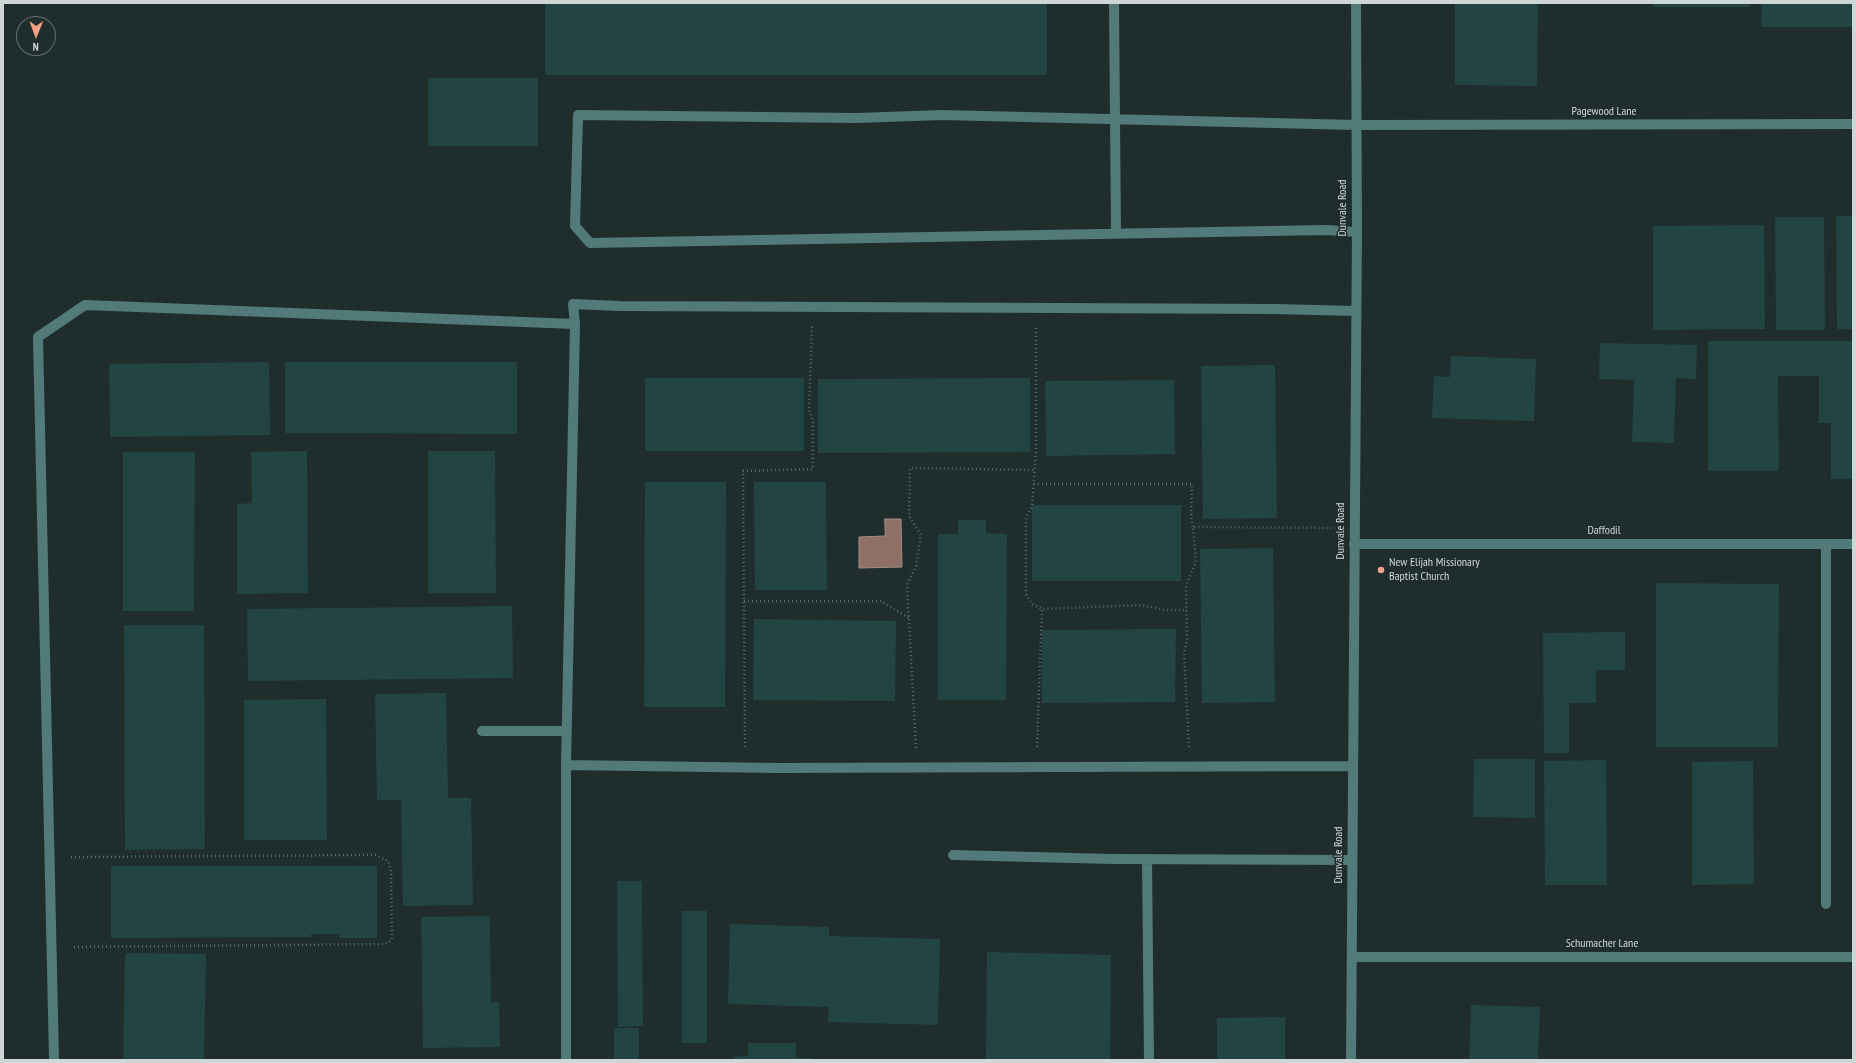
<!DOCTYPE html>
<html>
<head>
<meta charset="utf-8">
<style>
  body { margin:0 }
  #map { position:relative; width:1856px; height:1063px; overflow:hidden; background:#202d2d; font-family:"PT Sans Narrow",sans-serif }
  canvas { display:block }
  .frame { position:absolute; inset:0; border:4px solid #ced7d6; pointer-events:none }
  .north { position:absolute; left:16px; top:16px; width:40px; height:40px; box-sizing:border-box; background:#202d2d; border:1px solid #667171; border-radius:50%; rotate:181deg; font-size:11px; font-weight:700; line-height:16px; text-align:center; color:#ced7d6 }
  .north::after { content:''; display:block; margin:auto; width:14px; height:18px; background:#f39f84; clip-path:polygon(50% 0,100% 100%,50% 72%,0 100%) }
</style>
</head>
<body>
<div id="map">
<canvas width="1856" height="1063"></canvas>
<div class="frame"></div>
<div class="north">N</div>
</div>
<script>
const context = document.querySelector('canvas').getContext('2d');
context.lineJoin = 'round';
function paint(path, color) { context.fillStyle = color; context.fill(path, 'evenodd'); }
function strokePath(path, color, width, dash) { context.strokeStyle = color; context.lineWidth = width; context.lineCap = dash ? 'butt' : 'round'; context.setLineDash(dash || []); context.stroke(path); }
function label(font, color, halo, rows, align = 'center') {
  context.font = font + ' "PT Sans Narrow",sans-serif'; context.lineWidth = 3; context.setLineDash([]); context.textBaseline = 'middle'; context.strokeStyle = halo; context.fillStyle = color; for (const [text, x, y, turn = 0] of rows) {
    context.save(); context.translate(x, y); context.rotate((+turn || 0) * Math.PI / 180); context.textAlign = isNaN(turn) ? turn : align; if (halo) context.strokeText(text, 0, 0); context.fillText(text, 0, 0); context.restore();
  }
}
const water = new Path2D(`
  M885 519H901L902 567 859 568V537L885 536Z`);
paint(water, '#8e7067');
strokePath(water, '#a18f88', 1);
paint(new Path2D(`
  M545 3H1047V75H545Z
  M1455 3H1538L1537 86 1455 85Z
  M1653 3H1750V7H1653Z
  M1762 3H1853V27H1761Z
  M428 78H538V146H428Z
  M1836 216H1853V329H1837Z
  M1775 217H1824L1825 330H1776Z
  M1764 225 1765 329 1653 330V226Z
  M1708 341H1853V479H1831V423H1819V376H1778L1779 471H1708Z
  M1600 343 1697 345 1696 379 1676 378 1674 443 1632 442 1634 380 1599 379Z
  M1451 356 1536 359 1534 421 1432 418 1434 376 1450 377Z
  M269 362 270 435 110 437 109 364Z
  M285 362H517V434L285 433Z
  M1275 365 1277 518 1203 519 1201 366Z
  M645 378H804V451H645Z
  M1030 378V452L818 453V379Z
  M1174 380 1175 454 1046 456 1045 381Z
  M307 451 308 593 237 594V504L252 503 251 452Z
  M428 451H495L496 593H428Z
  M123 452H195L194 611H123Z
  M645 482H726L725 707H644Z
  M754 482H826L827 590H755Z
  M1032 505H1181V581H1032Z
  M958 520H986V533L1007 534 1006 700H938V534H958Z
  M1273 548 1275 702 1202 703 1200 549Z
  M1656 583 1779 584 1778 747H1656Z
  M512 606 513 678 248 681 247 609Z
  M754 619 896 621 895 701 753 700Z
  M124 625H204L205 849 125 850Z
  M1176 629 1175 702 1042 703V630Z
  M1625 632V670H1596V703H1569V753H1544L1543 633Z
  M446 693 448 798H471L473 905 403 906 401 800H377L375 694Z
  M326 699 327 840H244V700Z
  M1474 759H1535V818L1473 817Z
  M1606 760 1607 885H1545L1544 761Z
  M1753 761 1754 884 1692 885V762Z
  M111 866H377V938H340L339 934H311V937L111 938Z
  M617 881H642L643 1026 618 1027Z
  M682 911H707V1043H682Z
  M490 916 491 1003 499 1002 500 1047 423 1048 421 917Z
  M730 924 829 927V936L940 939 938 1025 828 1022 829 1007 728 1004Z
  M987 952 1111 955 1110 1060H986Z
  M125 953 206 954 204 1060H123Z
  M1471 1005 1540 1007 1538 1060H1469Z
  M1285 1017V1060H1217V1018Z
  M614 1028H639V1060H614Z
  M748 1043H796V1058H812V1060H734V1057L748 1056Z`), '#224443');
strokePath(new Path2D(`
  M1036 328V450L1032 507 1026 517V594L1032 604 1042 609 1142 605 1165 610H1187
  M1034 484H1192L1191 515 1193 527
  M744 601H881L909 618
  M745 747 743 471 813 469V421L809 410 812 326
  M1037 747 1042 609
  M1189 747 1184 654 1187 639 1186 585 1196 562 1193 527 1335 528
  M916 748 907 585 916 566 921 535 909 516 910 468 1035 470
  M71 857 376 855 388 861 391 870 392 940 385 944 72 947`), '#5d6868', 2.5, [1, 3]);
strokePath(new Path2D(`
  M1114 3 1116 234
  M1357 232 1326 230 590 243 575 226 578 115 857 118 942 115 1356 125 1853 124
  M575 324 573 304 620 306 1276 309 1355 311
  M1354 544H1853
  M1826 544V904
  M482 731H567
  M566 765 778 768 1353 766
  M953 855 1113 859 1352 860
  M1147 859 1149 1060
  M1352 957H1853
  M54 1060 38 337 85 305 575 324 566 765V1060
  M1351 1060 1357 232 1356 3`), '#527a79', 10);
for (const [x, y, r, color] of [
  [1381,570,4,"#f39f84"]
]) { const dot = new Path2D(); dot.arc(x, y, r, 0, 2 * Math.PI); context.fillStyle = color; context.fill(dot); strokePath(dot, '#202d2d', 1.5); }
label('12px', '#ced7d6', '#202d2d', [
  ["Pagewood Lane",1604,112],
  ["Dunvale Road",1343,208,-90],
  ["Dunvale Road",1341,531,-90],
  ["Daffodil",1604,531],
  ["Dunvale Road",1339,855,-90],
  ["Schumacher Lane",1602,944]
]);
label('12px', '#ced7d6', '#202d2d', [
  ["New Elijah Missionary",1389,563],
  ["Baptist Church",1389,577]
], 'left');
</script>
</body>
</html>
